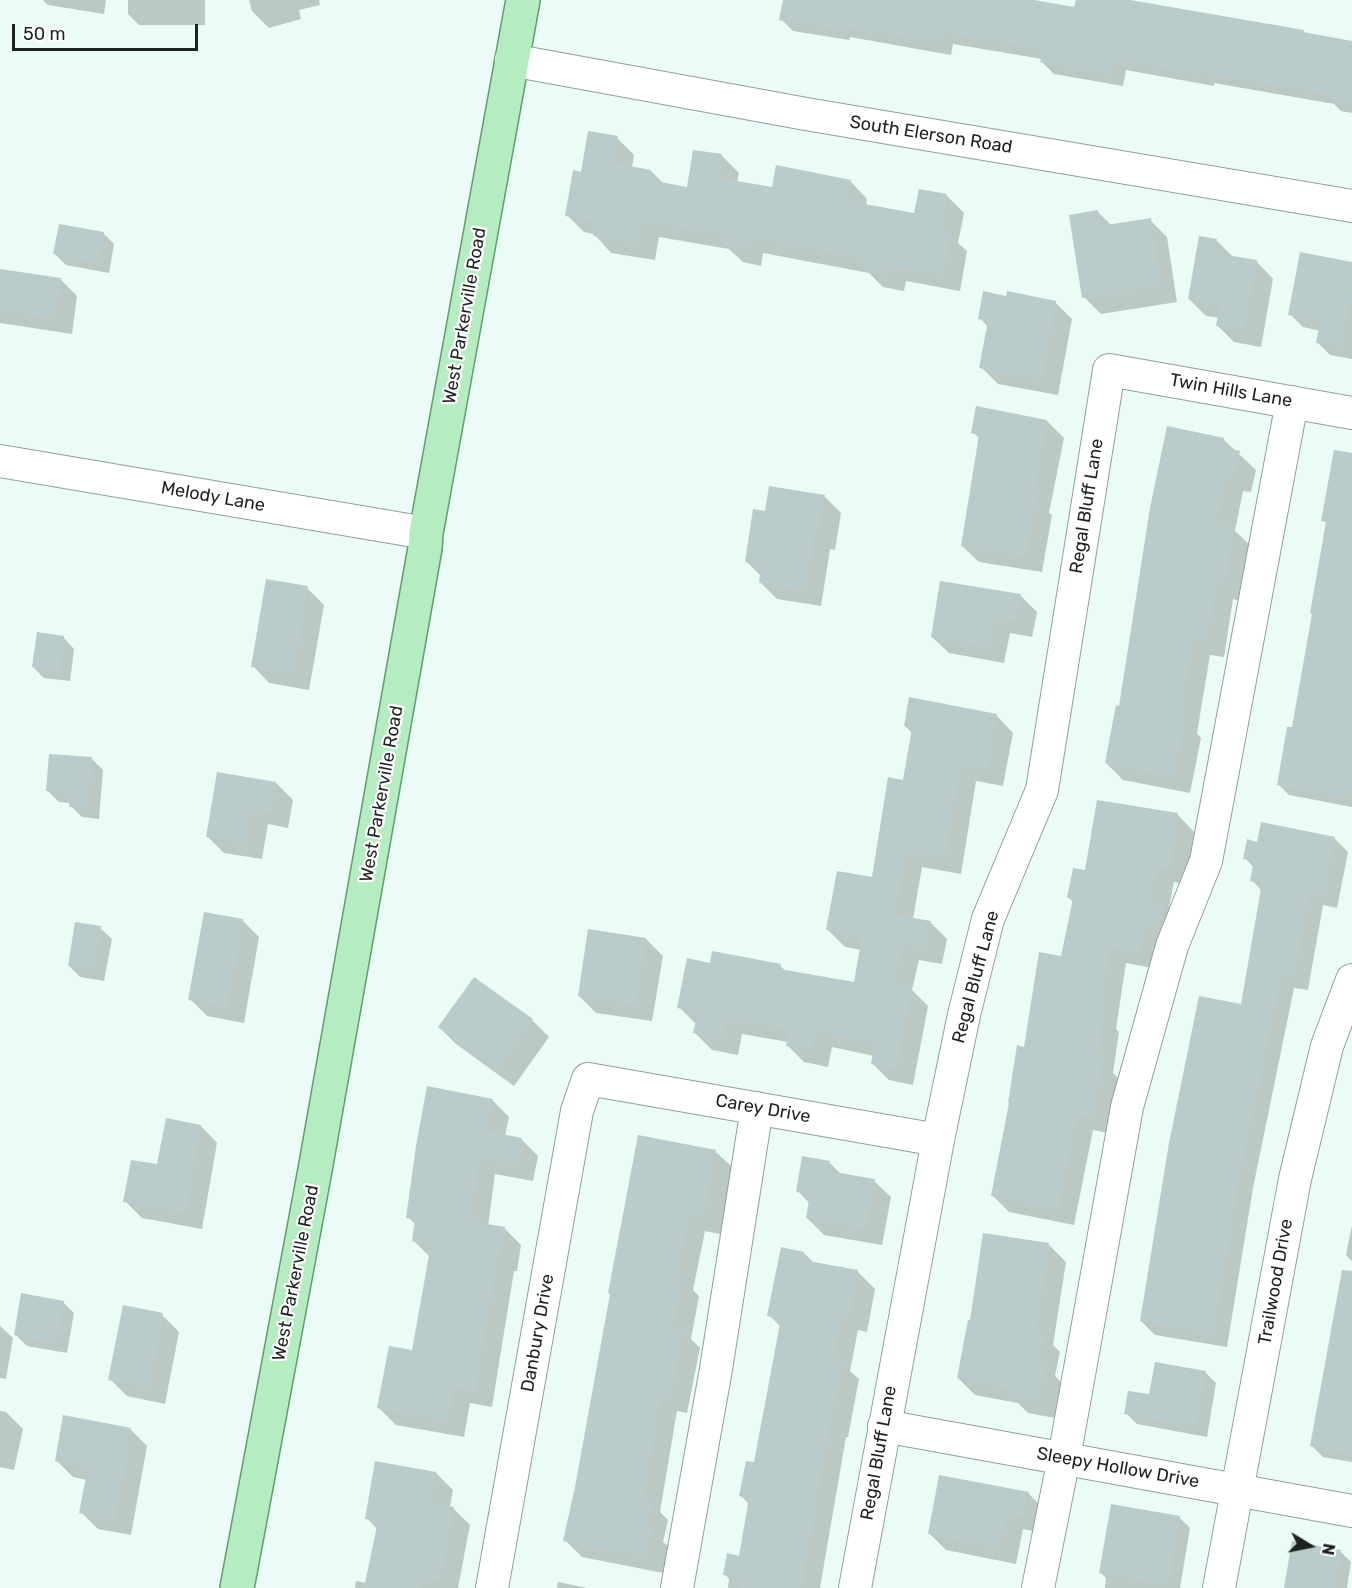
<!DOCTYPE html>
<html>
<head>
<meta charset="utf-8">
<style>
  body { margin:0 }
  #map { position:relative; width:1352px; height:1588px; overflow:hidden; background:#ebfbf5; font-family:Rubik,sans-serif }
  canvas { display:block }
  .north { position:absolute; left:1280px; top:1516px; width:60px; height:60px; -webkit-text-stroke:4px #fff; paint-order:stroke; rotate:100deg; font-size:16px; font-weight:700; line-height:24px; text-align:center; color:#1d2321 }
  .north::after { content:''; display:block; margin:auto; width:21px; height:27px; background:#1d2321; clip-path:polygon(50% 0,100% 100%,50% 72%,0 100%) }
  .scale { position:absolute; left:12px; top:24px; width:186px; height:27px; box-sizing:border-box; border:3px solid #1d2321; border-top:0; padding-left:8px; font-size:18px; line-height:21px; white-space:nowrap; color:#1d2321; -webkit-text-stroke:4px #fff; paint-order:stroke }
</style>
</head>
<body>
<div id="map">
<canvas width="1352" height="1588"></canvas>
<div class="north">N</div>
<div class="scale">50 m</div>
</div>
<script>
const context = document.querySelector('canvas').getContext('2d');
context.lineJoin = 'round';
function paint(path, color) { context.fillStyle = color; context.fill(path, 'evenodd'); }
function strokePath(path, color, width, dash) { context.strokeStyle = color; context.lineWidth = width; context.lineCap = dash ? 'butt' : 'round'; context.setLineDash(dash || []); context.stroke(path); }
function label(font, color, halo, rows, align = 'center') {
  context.font = font + ' Rubik,sans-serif'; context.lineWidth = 4.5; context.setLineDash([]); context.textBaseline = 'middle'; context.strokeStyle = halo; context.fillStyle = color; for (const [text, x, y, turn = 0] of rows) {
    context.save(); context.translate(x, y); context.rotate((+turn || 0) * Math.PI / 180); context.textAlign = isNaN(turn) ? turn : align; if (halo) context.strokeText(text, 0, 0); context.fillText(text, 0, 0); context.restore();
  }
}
paint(new Path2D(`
  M43 0H106L104 14 48 5Z
  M128 0H205V25H139L128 14Z
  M249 0H319L320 5 299 10 301 19 269 28 252 11Z
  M784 0H1031L1076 9 1077 0H1123L1303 31 1306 34 1352 42V113L1341 111 1334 104 1214 83V86L1126 70 1123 86 1054 74 1042 62V59L953 44 951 55 850 37 849 40 793 31 781 19Z
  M617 138 634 155 632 168 651 171 664 184 688 188 722 156 739 173 737 183 774 189 851 182 867 199 866 206 916 215 920 191 947 196 964 213 958 243 967 251 960 291 906 281 904 291 883 287 869 273 763 253 761 266 743 262 729 249 659 237 655 260 611 253 594 234 584 232 567 215 582 173Z
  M1098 212 1112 226 1150 220 1167 237 1177 302 1101 314 1084 297Z
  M103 233 114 244 109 273 66 265 55 254Z
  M1217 241 1234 258 1257 262 1273 279 1261 347 1234 342 1217 325 1219 318 1206 316 1189 299Z
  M1352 263V359L1330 355 1317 342 1320 331 1303 327 1290 314Z
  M0 270 60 279 77 296 72 334 0 323Z
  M1007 298 1055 302 1072 319 1058 395 998 384 981 367 988 327 980 318Z
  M1047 421 1064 438 1049 513 1052 515 1042 572 979 562 962 546 980 439 973 432Z
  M1223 439 1256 470 1251 492 1243 491 1235 531 1250 545 1241 601 1233 599 1224 657 1210 655 1197 733 1201 738 1190 793 1123 780 1106 763 1120 708Z
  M1352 455V807L1289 795 1278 784 1293 729 1313 615 1327 524 1323 520Z
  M824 496 841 513 835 550 830 549 821 606 777 599 760 582 761 576 746 561 767 513Z
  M307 588 324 605 309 690 269 683 253 666Z
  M1020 595 1037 612 1032 637 1010 633 1004 663 949 653 932 637Z
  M63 637 74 649 70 681 44 678 33 667Z
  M997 716 1013 733 1003 786 976 781 961 874 922 867 913 919 930 922 947 939 942 964 919 960 912 990 928 1006 913 1085 889 1080 873 1064 874 1056 832 1047 828 1067 804 1062 787 1045 788 1042 742 1034 738 1055 712 1050 695 1033 697 1025 679 1007 712 964 780 966 786 971 855 984 861 950 845 947 828 930 873 879 904 781 912 733 905 726Z
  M92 759 103 770 99 819 82 817 71 806V803L59 802 48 791Z
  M276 783 293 800 288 828 268 824 262 859 224 853 207 836Z
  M1178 815 1194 832 1186 884 1174 882 1157 969 1126 963 1116 1029 1119 1032 1113 1073 1118 1078 1109 1133 1093 1130 1074 1225 1009 1212 992 1195 1025 1048 1063 957 1073 902 1068 897 1087 872Z
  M1334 838 1348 852 1337 908 1323 905 1308 990 1294 988 1253 1188 1227 1347 1155 1335 1141 1321 1242 1006 1262 891 1252 880 1254 868 1245 858 1258 843Z
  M242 920 259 937 244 1023 207 1016 190 999Z
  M100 928 112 939 104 981 80 977 69 966Z
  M646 939 663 956 652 1021 596 1013 579 996Z
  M532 1020 549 1037 514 1086 456 1044 439 1027Z
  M492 1100 509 1117 505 1136 521 1139 538 1156 533 1181 495 1174 488 1226 504 1228 521 1245 517 1271H514L492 1407 470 1403 464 1437 396 1425 379 1408 413 1352 430 1257 414 1241 416 1225 408 1217Z
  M201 1126 217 1143 202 1229 142 1218 125 1201 158 1166Z
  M716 1152 733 1168 720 1234 705 1231 693 1290 699 1296 691 1339 700 1348 687 1413 677 1411 660 1512 668 1520 663 1542 668 1546 663 1573 582 1557 565 1540 576 1487 611 1295Z
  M829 1162 841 1174 874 1181 891 1197 882 1245 824 1235 807 1218 810 1204 798 1191Z
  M1352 1225V1261L1346 1255Z
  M1049 1245 1066 1262 1053 1345 1060 1352 1055 1376 1062 1383 1055 1418 1028 1413 1018 1403 975 1395 958 1378Z
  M804 1253 814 1263 858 1272 875 1289 867 1332 858 1330 850 1371 859 1379 848 1437H846L820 1588H728L729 1579 725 1574 740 1557 750 1505 741 1496 755 1464 781 1327 769 1315Z
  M1352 1300V1462L1323 1457 1312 1446Z
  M63 1302 74 1313 67 1353 27 1346 16 1335Z
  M162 1315 179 1332 165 1404 127 1396 110 1379Z
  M0 1326 13 1338 6 1379 0 1378Z
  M1205 1372 1216 1383 1207 1437 1137 1424 1126 1413Z
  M0 1411 6 1412 23 1429 14 1470 0 1467Z
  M130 1429 147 1446 131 1535 98 1529 81 1512 87 1480 73 1477 56 1460Z
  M436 1473 453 1490 450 1507 453 1508 470 1525 458 1588H355L356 1581 366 1583 377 1529 367 1518Z
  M1028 1493 1045 1510 1041 1533 1023 1529 1016 1564 946 1550 929 1533Z
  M1179 1517 1190 1528 1180 1588H1105L1106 1578 1101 1573Z
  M1340 1551 1351 1562 1347 1588H1285Z
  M558 1582 587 1588H557Z`), '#0003');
paint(new Path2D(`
  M783 0H1034L1074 7 1076 0H1130L1304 30 1303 32 1352 41V104L1328 100 1329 94 1202 72V75L1114 59 1111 75 1040 62 1043 50 942 32 940 43 838 26V29L779 20Z
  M588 131 618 136 613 163 651 170 650 180 687 187 693 150 722 154 719 178 772 187 776 165 851 180 848 201 914 213 919 189 947 194 941 231 951 233 943 275 889 265 888 275 865 271 867 259 747 237 745 250 724 246 726 235 643 221 639 244 593 236 595 221 565 216 573 170 581 172Z
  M1098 210 1100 226 1151 218 1161 285 1082 298 1069 215Z
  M59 224 104 232 99 262 53 254Z
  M1199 236 1217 239 1215 253 1257 260 1244 331 1216 326 1220 305 1188 299Z
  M1300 252 1352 262V290L1341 347 1316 343 1320 321 1288 315Z
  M0 269 61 278 55 318 0 310Z
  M983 291 1006 296 1007 291 1056 301 1041 379 979 368 988 321 978 319Z
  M976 406 1047 420 1033 497H1036L1026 556 961 546 979 435 971 433Z
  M1167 426 1224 438 1221 447 1240 451 1235 476 1227 475 1216 524 1233 527 1225 585 1216 583 1207 641 1193 639 1180 718 1185 719 1173 777 1105 763 1116 705 1119 706 1150 508Z
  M1334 450 1352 453V778L1349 798 1277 785 1287 727H1292L1312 614 1310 613 1326 522 1321 521Z
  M769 486 825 495 818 533H814L805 590 759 583 761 564 745 562 753 509 765 511Z
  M266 579 308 586 293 674 251 667Z
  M940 581 1021 594 1016 621 993 617 988 647 931 637Z
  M37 632 64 636 59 671 32 667Z
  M909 697 997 714 987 770 960 765 945 857 906 851 895 915 931 921 926 948 902 944 894 984 912 987 896 1069 871 1064 875 1043 815 1031 812 1051 786 1046 789 1029 726 1018 722 1039 693 1033 698 1012 677 1008 687 958 710 963 712 951 781 964 780 969 854 982 862 937 826 930 837 871 872 877 888 777 903 780 912 728 904 726Z
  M49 754 92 757 88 808 69 807 70 793 46 791Z
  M217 772 276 782 272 812 251 808 245 843 206 837Z
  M1097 800 1178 813 1170 868 1157 866 1150 904 1162 906 1158 927 1146 925 1140 953 1110 947 1100 1013H1103L1097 1058 1102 1059 1093 1117 1077 1114 1058 1209 991 1196 1009 1103H1008L1017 1045 1024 1047 1039 952 1061 956 1073 899 1067 898 1073 868 1085 870Z
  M1261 822 1335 837 1323 895 1309 892 1294 977 1281 974 1240 1173 1213 1334 1140 1321 1169 1143 1199 996 1241 1004 1262 883 1250 881 1254 861 1243 859 1247 839 1257 842Z
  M204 912 243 919 227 1007 188 1000Z
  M75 922 101 926 93 971 68 966Z
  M588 929 646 938 636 1005 578 996Z
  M474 977 533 1019 497 1070 438 1027Z
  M427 1086 493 1099 486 1131 522 1138 517 1165 479 1158 469 1221 505 1227 500 1255H497L475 1391 454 1387 447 1421 377 1408 389 1346 412 1350 431 1244 412 1241 415 1219 406 1218 416 1146Z
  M166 1118 201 1125 185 1213 123 1202 131 1160 157 1164Z
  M638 1135 716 1150 703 1218 688 1215 676 1277 683 1278 673 1328 683 1330 671 1397 660 1395 643 1500 652 1502 647 1526 652 1528 646 1557 563 1541 575 1487 610 1294 608 1293Z
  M802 1156 830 1161 828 1171 875 1179 865 1229 806 1218 810 1194 796 1192Z
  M983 1233 1049 1243 1036 1333 1044 1334 1038 1363 1045 1365 1038 1402 1010 1397 1011 1389 957 1378 968 1320H970Z
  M781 1247 804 1252 803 1260 858 1270 850 1316 842 1314 833 1359 843 1361 831 1421H830L801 1588H740L742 1578 723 1575 727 1553 739 1556 749 1498 739 1496 746 1461 754 1462 781 1318 767 1316Z
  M1342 1270 1352 1271V1454L1310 1446Z
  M21 1293 64 1301 56 1343 14 1335Z
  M123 1305 163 1313 149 1388 108 1380Z
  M1155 1362 1206 1371 1196 1426 1124 1414 1128 1391 1149 1394Z
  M63 1415 131 1428 115 1519 79 1513 88 1467 55 1461Z
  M375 1461 436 1472 431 1503 454 1507 440 1581 420 1577 418 1588H364L378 1521 365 1519Z
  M939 1475 1029 1492 1024 1517 1006 1513 999 1548 928 1534Z
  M1111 1504 1180 1516 1168 1585 1099 1573Z
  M1292 1541 1341 1550 1334 1588H1284Z`), '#bacbcb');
const minor = new Path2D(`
  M511 60 806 114 1352 206
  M0 461 426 533
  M884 1426 1352 1511
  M492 1588 577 1111 588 1079 938 1140
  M677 1588 716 1369 757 1108
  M855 1588 938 1140 964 1015 988 919 1042 790 1109 370 1352 413
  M1038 1588 1064 1458 1127 1107 1172 946 1206 861 1292 402
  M1219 1588 1295 1179 1327 1046 1352 980`);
const major = new Path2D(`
  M237 1588 315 1170 425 548 426 533 523 0`);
strokePath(minor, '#91a09a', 34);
strokePath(major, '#609d70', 36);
strokePath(minor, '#fff', 32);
strokePath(major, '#b5ecc2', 33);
label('18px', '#1d2321', '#fff', [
  ["South Elerson Road",931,135,9],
  ["West Parkerville Road",465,316,-80],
  ["Twin Hills Lane",1231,391,10],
  ["Melody Lane",213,497,10],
  ["Regal Bluff Lane",1087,506,-81],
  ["West Parkerville Road",382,794,-80],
  ["Regal Bluff Lane",976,977,-75],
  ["Carey Drive",763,1109,10],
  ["West Parkerville Road",296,1273,-79],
  ["Trailwood Drive",1276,1282,-80],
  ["Danbury Drive",538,1333,-80],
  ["Regal Bluff Lane",879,1453,-80],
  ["Sleepy Hollow Drive",1118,1468,10]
]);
</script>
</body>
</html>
